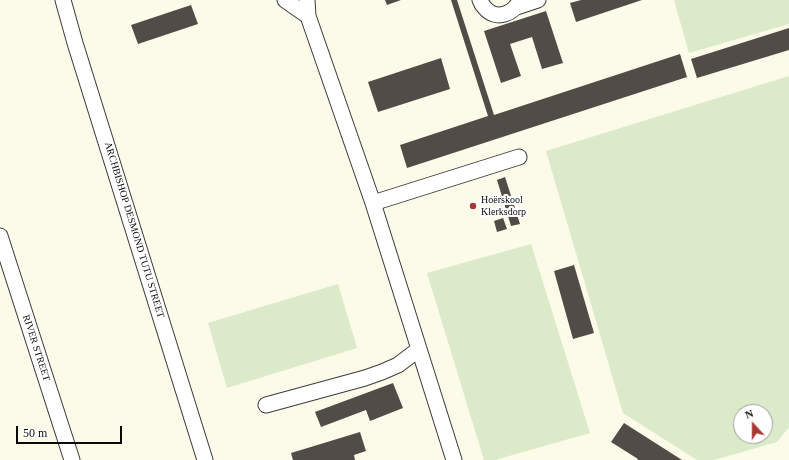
<!DOCTYPE html>
<html>
<head>
<meta charset="utf-8">
<style>
  body { margin:0 }
  #map { position:relative; width:789px; height:460px; overflow:hidden; background:#fcfae8; font-family:Georgia,serif }
  canvas { display:block }
  .north { position:absolute; left:733px; top:404px; width:40px; height:40px; box-sizing:border-box; background:#fff; border:1px solid #9d9d9d; border-radius:50%; rotate:339deg; font-size:11px; font-weight:700; line-height:16px; text-align:center; color:#090909 }
  .north::after { content:''; display:block; margin:auto; width:14px; height:18px; background:#a83833; clip-path:polygon(50% 0,100% 100%,50% 72%,0 100%) }
  .scale { position:absolute; left:16px; top:426px; width:106px; height:18px; box-sizing:border-box; border:2px solid #090909; border-top:0; padding-left:5px; font-size:12px; line-height:14px; white-space:nowrap; color:#090909; -webkit-text-stroke:3px #fff; paint-order:stroke }
</style>
</head>
<body>
<div id="map">
<canvas width="789" height="460"></canvas>
<div class="north">N</div>
<div class="scale">50 m</div>
</div>
<script>
const context = document.querySelector('canvas').getContext('2d');
context.lineJoin = 'round';
function paint(path, color) { context.fillStyle = color; context.fill(path, 'evenodd'); }
function strokePath(path, color, width, dash) { context.strokeStyle = color; context.lineWidth = width; context.lineCap = dash ? 'butt' : 'round'; context.setLineDash(dash || []); context.stroke(path); }
function label(font, color, halo, rows, align = 'center') {
  context.font = font + ' Georgia,serif'; context.lineWidth = 4; context.setLineDash([]); context.textBaseline = 'middle'; context.strokeStyle = halo; context.fillStyle = color; for (const [text, x, y, turn = 0] of rows) {
    context.save(); context.translate(x, y); context.rotate((+turn || 0) * Math.PI / 180); context.textAlign = isNaN(turn) ? turn : align; if (halo) context.strokeText(text, 0, 0); context.fillText(text, 0, 0); context.restore();
  }
}
paint(new Path2D(`
  M674 0H789V24L689 53Z
  M789 76V427L777 442 714 460H697L623 413 546 151ZM741 412H765V436H741Z
  M531 244 590 433 495 460H484L427 273Z
  M338 284 357 348 227 388 208 323Z`), '#dbeac8');
paint(new Path2D(`
  M385 0H401L387 5Z
  M451 0H457L494 115 680 54 687 77 407 168 400 145 488 116Z
  M581 0H642L576 22 570 3Z
  M191 5 198 24 138 44 131 25Z
  M546 11 563 63 542 69 532 37 510 44 521 76 501 83 484 31Z
  M789 28V50L697 78 691 59Z
  M441 58 450 89 378 112 368 82Z
  M505 177 520 224 511 226 497 180Z
  M503 218 507 229 497 232 494 221Z
  M574 265 594 333 573 339 554 271Z
  M393 383 403 408 370 421 366 410 321 427 315 412Z
  M624 423 682 460H637L638 459 611 442Z
  M360 432 366 451 354 455 355 460H293L291 453Z`), '#514c47');
const minor = new Path2D(`
  M63 0 75 43 205 460
  M285 0 308 16
  M307 0 308 16 373 203 454 460
  M480 0C481 3 483 6 485 8 496 21 514 14 520 0
  M517 7 538 0
  M373 203 519 157
  M0 236 72 460
  M266 405 365 378 382 372 398 365 419 349`);
strokePath(minor, '#3c3c3c', 17);
strokePath(minor, '#fff', 15);
for (const [x, y, r, color] of [
  [473,206,4,"#a83833"]
]) { const dot = new Path2D(); dot.arc(x, y, r, 0, 2 * Math.PI); context.fillStyle = color; context.fill(dot); strokePath(dot, '#fff', 1.5); }
label('10px', '#090909', '#fff', [
  ["Hoërskool",481,200],
  ["Klerksdorp",481,212]
], 'left');
label('10px', '#090909', '#fff', [
  ["ARCHBISHOP DESMOND TUTU STREET",134,230,73],
  ["RIVER STREET",36,348,72]
]);
</script>
</body>
</html>
